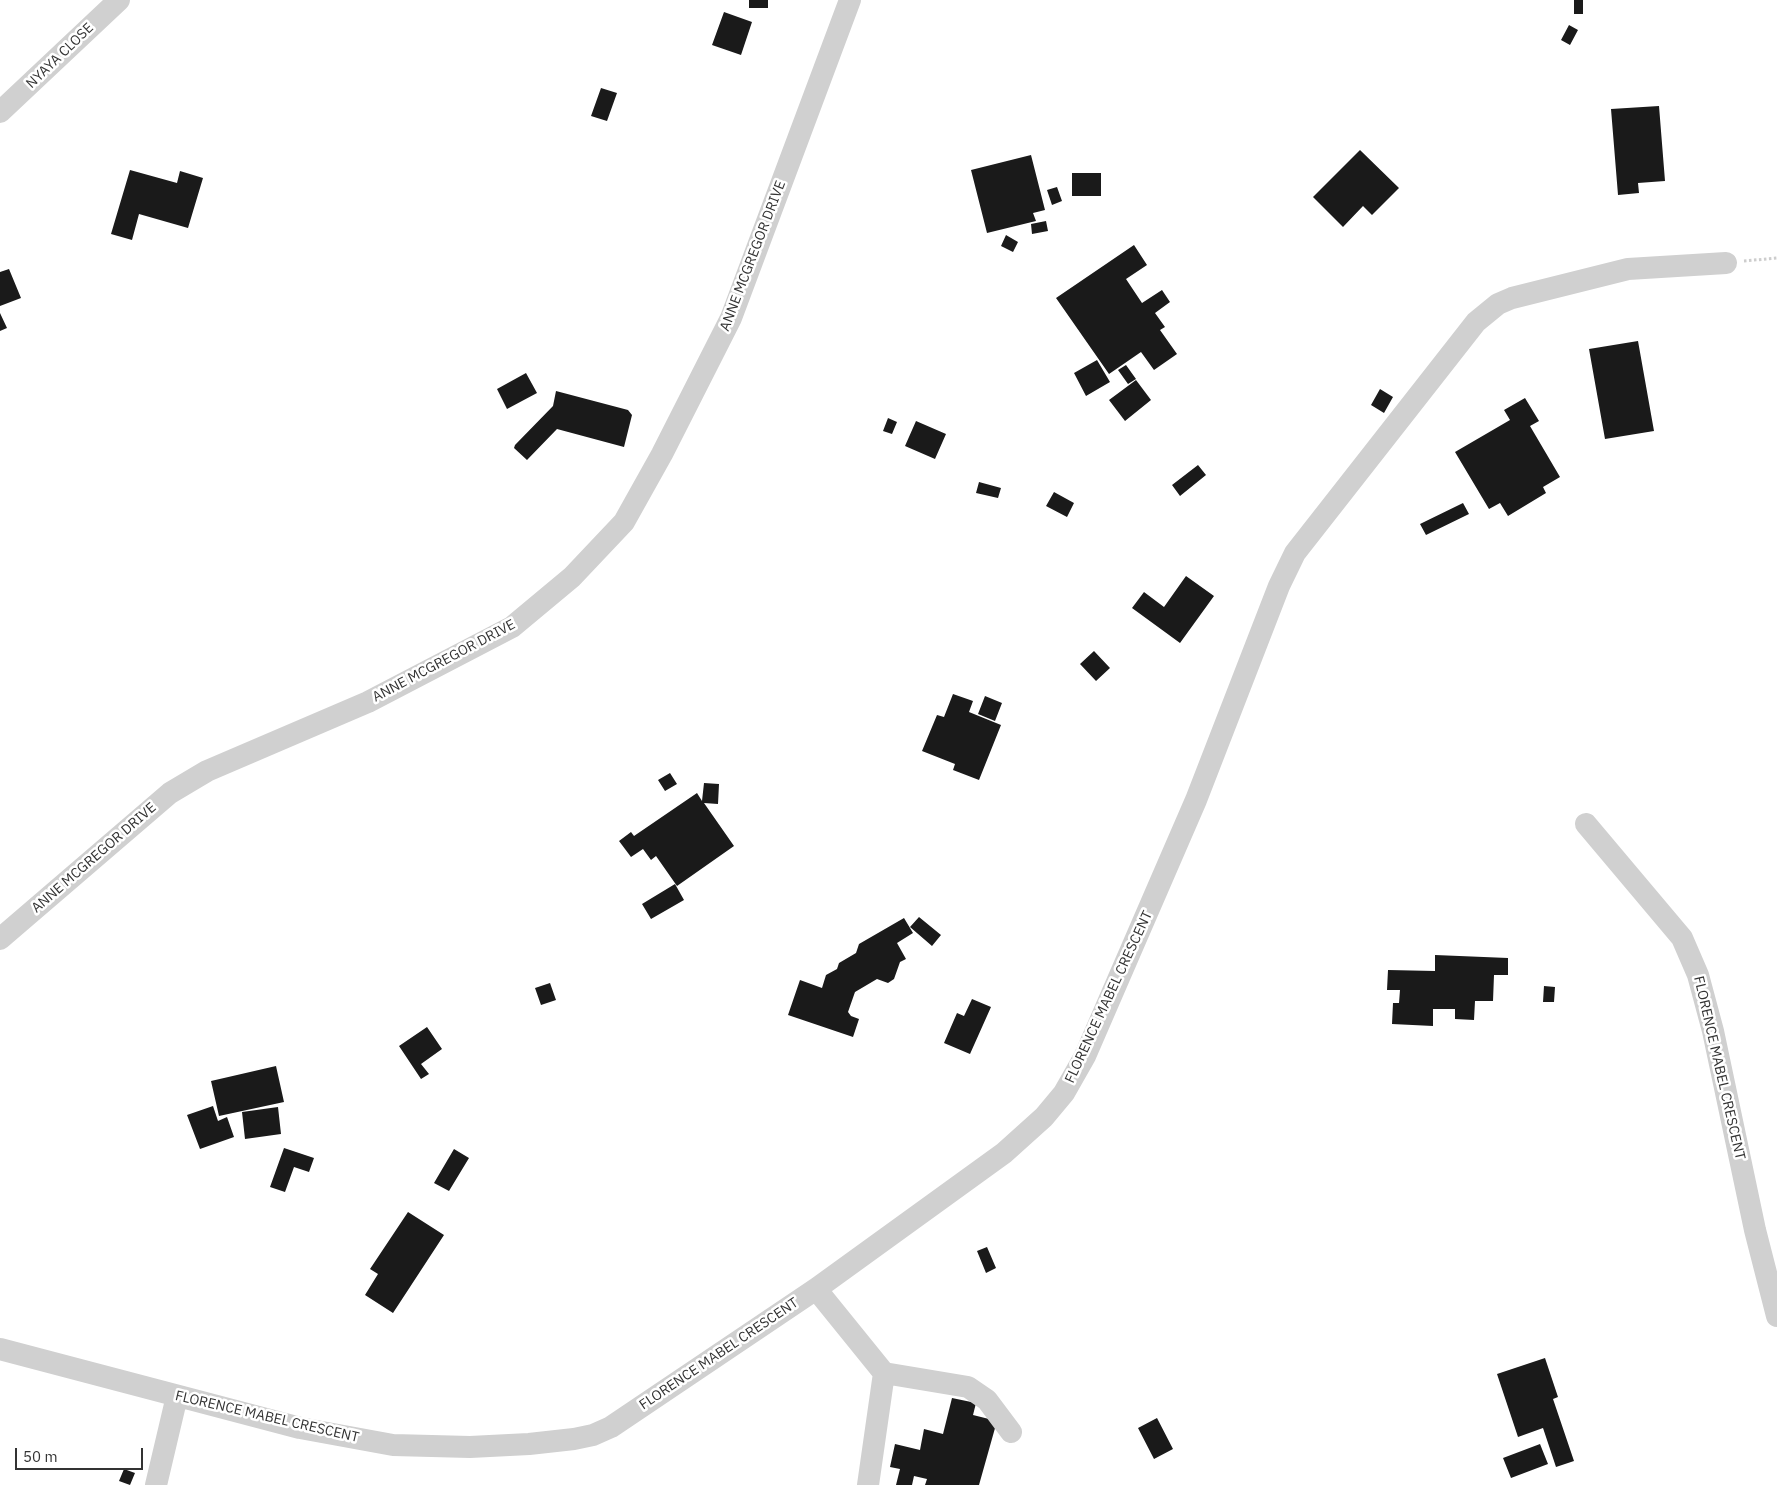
<!DOCTYPE html>
<html>
<head>
<meta charset="utf-8">
<style>
  body { margin:0 }
  #map { position:relative; width:1777px; height:1485px; overflow:hidden; background:#fff; font-family:"IBM Plex Sans",sans-serif }
  canvas { display:block }
  .scale { position:absolute; left:15px; top:1448px; width:128px; height:22px; box-sizing:border-box; border:2px solid #333; border-top:0; padding-left:6px; font-size:15px; line-height:18px; white-space:nowrap; color:#333; -webkit-text-stroke:4px #fff; paint-order:stroke }
</style>
</head>
<body>
<div id="map">
<canvas width="1777" height="1485"></canvas>
<div class="scale">50 m</div>
</div>
<script>
const context = document.querySelector('canvas').getContext('2d');
context.lineJoin = 'round';
function paint(path, color) { context.fillStyle = color; context.fill(path, 'evenodd'); }
function strokePath(path, color, width, dash) { context.strokeStyle = color; context.lineWidth = width; context.lineCap = dash ? 'butt' : 'round'; context.setLineDash(dash || []); context.stroke(path); }
function label(font, color, halo, rows, align = 'center') {
  context.font = font + ' "IBM Plex Sans",sans-serif'; context.lineWidth = 5; context.setLineDash([]); context.textBaseline = 'middle'; context.strokeStyle = halo; context.fillStyle = color; for (const [text, x, y, turn = 0] of rows) {
    context.save(); context.translate(x, y); context.rotate((+turn || 0) * Math.PI / 180); context.textAlign = isNaN(turn) ? turn : align; if (halo) context.strokeText(text, 0, 0); context.fillText(text, 0, 0); context.restore();
  }
}
paint(new Path2D(`
  M749 0H768V8H749Z
  M1574 0H1583V14H1574Z
  M724 12 752 22 741 55 712 45Z
  M1569 25 1578 30 1570 45 1561 40Z
  M601 88 617 93 607 121 591 116Z
  M1659 106 1665 181 1638 183 1639 193 1618 195 1611 109Z
  M1360 150 1399 188 1372 215 1363 206 1343 227 1313 197Z
  M1031 155 1045 210 1033 213 1036 221 987 233 971 170Z
  M130 170 177 183 180 171 203 178 188 228 139 214 132 240 111 234Z
  M1072 173H1101V196H1072Z
  M1057 187 1062 201 1052 205 1047 190Z
  M1046 221 1048 231 1032 234 1031 224Z
  M1006 235 1018 242 1013 252 1001 246Z
  M1134 245 1147 265 1126 279 1142 303 1162 290 1170 302 1155 313 1165 327 1160 330 1177 354 1154 370 1141 352 1109 374 1056 298Z
  M9 269 21 298 0 306V272Z
  M0 313 7 328 0 331Z
  M1638 341 1654 431 1605 439 1589 349Z
  M1097 360 1110 382 1086 396 1074 373Z
  M1126 365 1136 379 1128 384 1118 370Z
  M526 373 537 393 507 409 497 389Z
  M1136 380 1151 400 1125 421 1109 400Z
  M1380 389 1393 397 1384 413 1371 405Z
  M556 391 628 410 632 415 624 447 557 429 527 460 514 448 515 445 553 406Z
  M1525 398 1539 421 1530 426 1560 477 1543 487 1546 493 1508 516 1500 503 1489 509 1455 452 1510 420 1504 410Z
  M888 418 897 422 892 434 883 431Z
  M916 421 946 434 935 459 905 446Z
  M1198 465 1206 475 1180 496 1172 485Z
  M979 482 1001 488 998 498 976 493Z
  M1054 492 1074 503 1067 517 1046 506Z
  M1463 503 1469 514 1426 535 1420 524Z
  M1186 576 1214 596 1180 643 1132 608 1144 592 1164 607Z
  M1094 651 1110 668 1096 681 1080 664Z
  M953 694 973 701 969 712 1001 725 979 780 953 770 955 764 922 751 937 715 944 717Z
  M985 696 1002 703 995 721 978 714Z
  M670 773 677 784 665 791 658 780Z
  M704 783 719 784 718 804 704 803 734 846 677 886 656 856 651 860 643 849 631 857 619 841 631 832 634 836 697 793 702 801Z
  M675 884 684 900 651 919 642 904Z
  M919 917 941 935 932 946 910 927Z
  M904 918 913 933 897 943 906 959 900 962 894 979 888 983 877 979 855 992 848 1012 851 1016 859 1019 853 1037 788 1015 800 980 822 988 826 975 837 969 839 963 856 953 859 944Z
  M1435 955 1508 958V975H1494L1493 1001H1475L1474 1020 1455 1019V1009H1433V1026L1392 1024 1393 1003H1399L1400 990H1387L1388 970 1435 971Z
  M550 983 556 1000 541 1005 535 988Z
  M1544 986 1555 987 1554 1002H1543Z
  M972 999 991 1007 970 1054 944 1043 957 1013 964 1016Z
  M427 1027 442 1049 421 1064 429 1074 421 1079 399 1046Z
  M276 1066 284 1102 219 1116 211 1081Z
  M213 1106 218 1121 227 1117 234 1137 200 1149 187 1115Z
  M278 1107 281 1134 245 1139 242 1112Z
  M284 1148 314 1158 309 1172 294 1167 285 1192 270 1187Z
  M454 1149 469 1158 449 1191 434 1183Z
  M408 1212 444 1235 393 1313 365 1295 378 1274 370 1269Z
  M987 1247 996 1268 986 1273 977 1251Z
  M1545 1358 1558 1397 1553 1399 1574 1461 1556 1467 1543 1428 1518 1437 1497 1374Z
  M952 1398 976 1403 973 1415 997 1421 979 1485H925L927 1479 914 1476 912 1485H896L900 1469 890 1467 895 1444 920 1450 924 1429 943 1434Z
  M1157 1418 1173 1449 1154 1459 1138 1428Z
  M1540 1444 1548 1464 1511 1478 1503 1458Z
  M124 1469 135 1473 130 1485 119 1481Z`), '#1a1a1a');
strokePath(new Path2D(`
  M1744 261 1777 258`), '#cdcdcd', 3, [2.5, 2.5]);
strokePath(new Path2D(`
  M0 112 119 0
  M1586 824 1682 938 1698 975 1713 1031 1755 1230 1777 1316
  M0 939 170 793 207 771 368 702 512 627 572 577 624 522 662 454 731 318 850 0
  M816 1289 884 1373 868 1485
  M0 1349 300 1428 393 1445 470 1447 529 1444 574 1439 593 1435 611 1427 816 1289 1004 1153 1044 1117 1064 1093 1085 1056 1196 800 1279 586 1295 553 1476 322 1498 304 1512 298 1628 269 1726 263
  M884 1373 968 1387 987 1400 1011 1432
  M156 1485 177 1396`), '#d0d0d0', 22);
label('14px', '#333', '#fff', [
  ["NYAYA CLOSE",60,56,-44],
  ["ANNE MCGREGOR DRIVE",753,256,-69],
  ["ANNE MCGREGOR DRIVE",444,661,-28],
  ["ANNE MCGREGOR DRIVE",94,858,-41],
  ["FLORENCE MABEL CRESCENT",1109,997,-65],
  ["FLORENCE MABEL CRESCENT",1719,1068,77],
  ["FLORENCE MABEL CRESCENT",719,1354,-34],
  ["FLORENCE MABEL CRESCENT",267,1417,13]
]);
</script>
</body>
</html>
